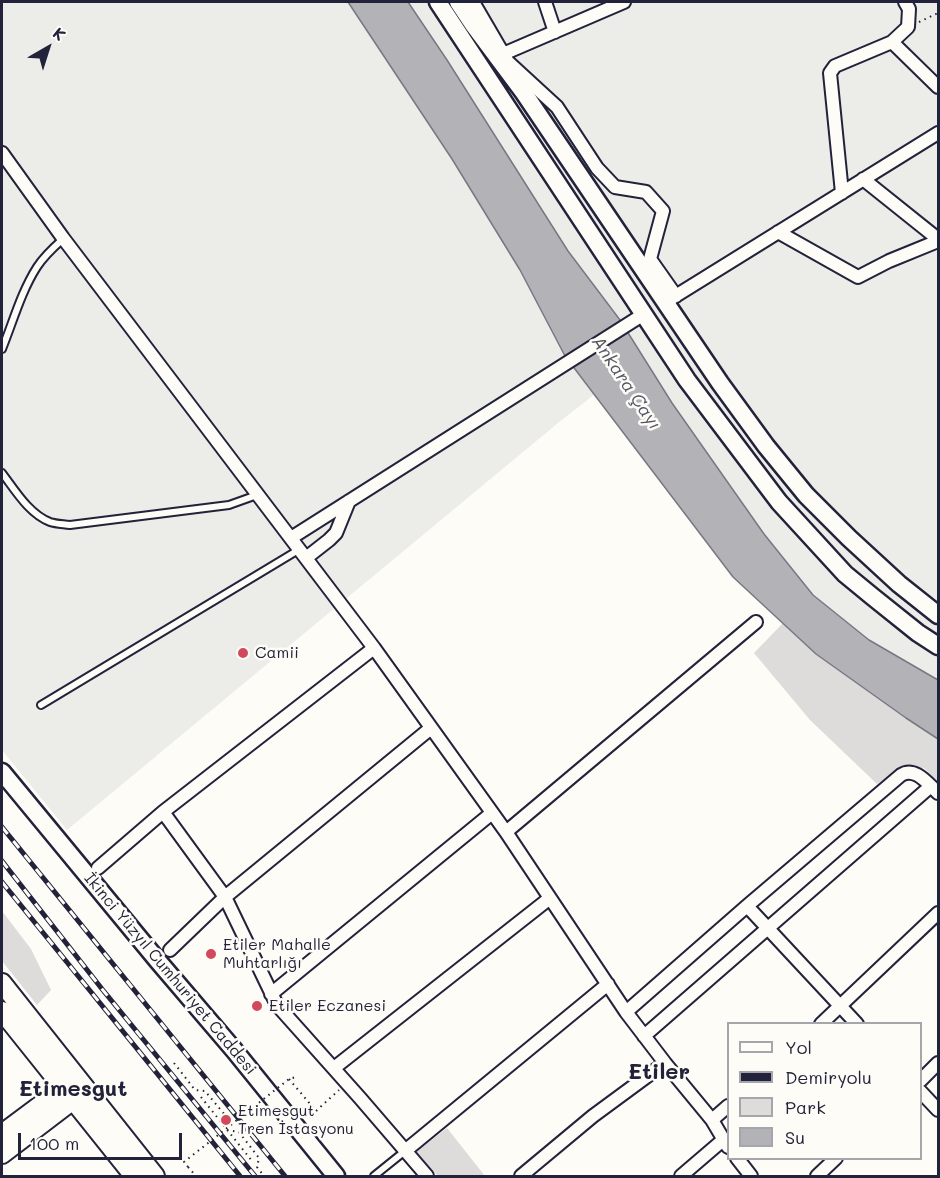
<!DOCTYPE html>
<html>
<head>
<meta charset="utf-8">
<style>
  body { margin:0 }
  #map { position:relative; width:940px; height:1178px; overflow:hidden; background:#fdfcf7; font-family:Mali,sans-serif }
  canvas { display:block }
  .frame { position:absolute; inset:0; border:3px solid #22223b; pointer-events:none }
  .legend { position:absolute; left:727px; top:1022px; width:195px; height:138px; box-sizing:border-box; background:#fdfcf7; border:2px solid #a5a5ac; margin:0; padding:8px 10px; list-style:none; font-size:18px; color:#22223b }
  .legend li { display:flex; align-items:center; gap:12px; height:30px }
  .legend b { width:30px; border:2px solid #a5a5ac }
  .north { position:absolute; left:18px; top:18px; width:60px; height:60px; -webkit-text-stroke:4px #fdfcf7; paint-order:stroke; rotate:39deg; font-size:16px; font-weight:700; line-height:24px; text-align:center; color:#22223b }
  .north::after { content:''; display:block; margin:auto; width:21px; height:27px; background:#22223b; clip-path:polygon(50% 0,100% 100%,50% 72%,0 100%) }
  .scale { position:absolute; left:18px; top:1133px; width:164px; height:27px; box-sizing:border-box; border:3px solid #22223b; border-top:0; padding-left:8px; font-size:18px; line-height:21px; white-space:nowrap; color:#22223b; -webkit-text-stroke:4px #fdfcf7; paint-order:stroke }
</style>
</head>
<body>
<div id="map">
<canvas width="940" height="1178"></canvas>
<div class="frame"></div>
<ul class="legend">
<li><b style="height:8px;background:#fdfcf7"></b>Yol</li>
<li><b style="height:8px;background:#22223b"></b>Demiryolu</li>
<li><b style="height:16px;background:#dddcdb"></b>Park</li>
<li><b style="height:16px;background:#b2b2b7"></b>Su</li>
</ul>
<div class="north">K</div>
<div class="scale">100 m</div>
</div>
<script>
const context = document.querySelector('canvas').getContext('2d');
context.lineJoin = 'round';
function paint(path, color) { context.fillStyle = color; context.fill(path, 'evenodd'); }
function strokePath(path, color, width, dash) { context.strokeStyle = color; context.lineWidth = width; context.lineCap = dash ? 'butt' : 'round'; context.setLineDash(dash || []); context.stroke(path); }
function label(font, color, halo, rows, align = 'center') {
  context.font = font + ' Mali,sans-serif'; context.lineWidth = 5; context.setLineDash([]); context.textBaseline = 'middle'; context.strokeStyle = halo; context.fillStyle = color; for (const [text, x, y, turn = 0] of rows) {
    context.save(); context.translate(x, y); context.rotate((+turn || 0) * Math.PI / 180); context.textAlign = isNaN(turn) ? turn : align; if (halo) context.strokeText(text, 0, 0); context.fillText(text, 0, 0); context.restore();
  }
}
paint(new Path2D(`
  M2 2H938V680L869 640 813 595 764 534 672 403 643 356 558 423 67 830 2 750Z`), '#ecece9');
paint(new Path2D(`
  M783 623 816 654 906 718 938 739V782L924 768 903 766 877 784 810 720 754 653Z
  M2 911 31 949 51 990 37 1005 2 961Z
  M447 1128 485 1176H438L416 1152Z`), '#dddcdb');
const water = new Path2D(`
  M348 2H408L447 60 568 251 620 320 672 403 764 534 813 595 869 640 938 680V739L906 718 816 654 733 577 565 356 520 270 452 159Z`);
paint(water, '#b2b2b7');
strokePath(water, '#787885', 1.5);
const service = new Path2D(`
  M2 349C13 322 21 292 37 267 44 256 54 247 63 239
  M2 473C15 490 29 514 50 522 56 524 63 524 70 525L229 505 257 495
  M41 705 300 549
  M374 1176 405 1151`);
const minor = new Path2D(`
  M473 2 508 62 557 107 597 168 615 187 646 192 663 211 650 259 676 296
  M545 2 555 32
  M892 42 938 87
  M503 54 624 2
  M2 153 63 238 374 648 506 832 626 1012 665 1063 712 1120 728 1147
  M863 179 938 239
  M842 193 830 73 835 66 892 42 908 27 909 9 905 2
  M778 232 858 277 889 261 938 241
  M669 300 938 133
  M291 538 644 314
  M306 558 329 540 336 533 349 501
  M163 812 225 897 277 1005 360 1098 427 1176
  M506 832 756 622
  M98 868 163 812 374 648
  M747 906 857 1024
  M170 950 225 897 431 728
  M271 994 492 813
  M626 1012 747 906 901 775C915 766 928 784 938 793
  M821 1024 938 913
  M644 1036 931 786
  M334 1068 550 898
  M920 1081 938 1063
  M920 1091 938 1110
  M712 1120 728 1106
  M405 1151 608 984
  M737 1158 751 1176
  M521 1176 593 1116 665 1063
  M681 1176 723 1140
  M817 1176 836 1158`);
const secondary = new Path2D(`
  M438 2 687 380 779 502 845 574 873 597 918 633 938 646
  M458 2 474 26 524 93 720 383 766 446 806 495 849 538 899 584 938 615
  M2 772 158 961 234 1050 336 1176`);
const primary = new Path2D(`
  M2 983 155 1176
  M2 1011 134 1176
  M2 1134 73 1081
  M2 1154 82 1093`);
strokePath(service, '#22223b', 10);
strokePath(minor, '#22223b', 16);
strokePath(secondary, '#22223b', 21);
strokePath(primary, '#22223b', 22);
strokePath(new Path2D(`
  M919 22 938 13
  M174 1063 195 1090 205 1091 225 1115 224 1127
  M289 1079 316 1111 339 1090
  M201 1097 252 1161
  M227 1130 239 1132 259 1158 257 1167 264 1176
  M188 1167 196 1176`), '#22223b', 2, [1.5, 4.5]);
strokePath(service, '#fdfcf7', 6);
strokePath(minor, '#fdfcf7', 12);
strokePath(secondary, '#fdfcf7', 16);
strokePath(primary, '#fdfcf7', 18);
const rail = new Path2D(`
  M2 827 285 1176
  M2 861 102 989 255 1176
  M2 882 240 1176`);
strokePath(rail, '#22223b', 5);
strokePath(rail, '#fdfcf7', 3, [9]);
strokePath(new Path2D(`
  M188 1167 184 1162 289 1079 296 1077`), '#22223b', 2, [1.5, 4.5]);
for (const [x, y, r, color] of [
  [243,653,6,"#d1495b"],
  [211,954,6,"#d1495b"],
  [257,1006,6,"#d1495b"],
  [226,1120,6,"#d1495b"]
]) { const dot = new Path2D(); dot.arc(x, y, r, 0, 2 * Math.PI); context.fillStyle = color; context.fill(dot); strokePath(dot, '#fdfcf7', 2); }
label('16px', '#22223b', '#fdfcf7', [
  ["Camii",255,653],
  ["Etiler Mahalle",223,945],
  ["Muhtarlığı",223,963],
  ["Etiler Eczanesi",269,1006],
  ["Etimesgut",238,1111],
  ["Tren İstasyonu",238,1129]
], 'left');
label('16px', '#22223b', '#fdfcf7', [
  ["İkinci Yüzyıl Cumhuriyet Caddesi",170,974,50]
]);
label('italic 18px', '#545466', '#fdfcf7', [
  ["Ankara Çayı",626,383,56]
]);
label('bold 22px', '#22223b', '#fdfcf7', [
  ["Etiler",659,1072],
  ["Etimesgut",73,1089]
]);
</script>
</body>
</html>
